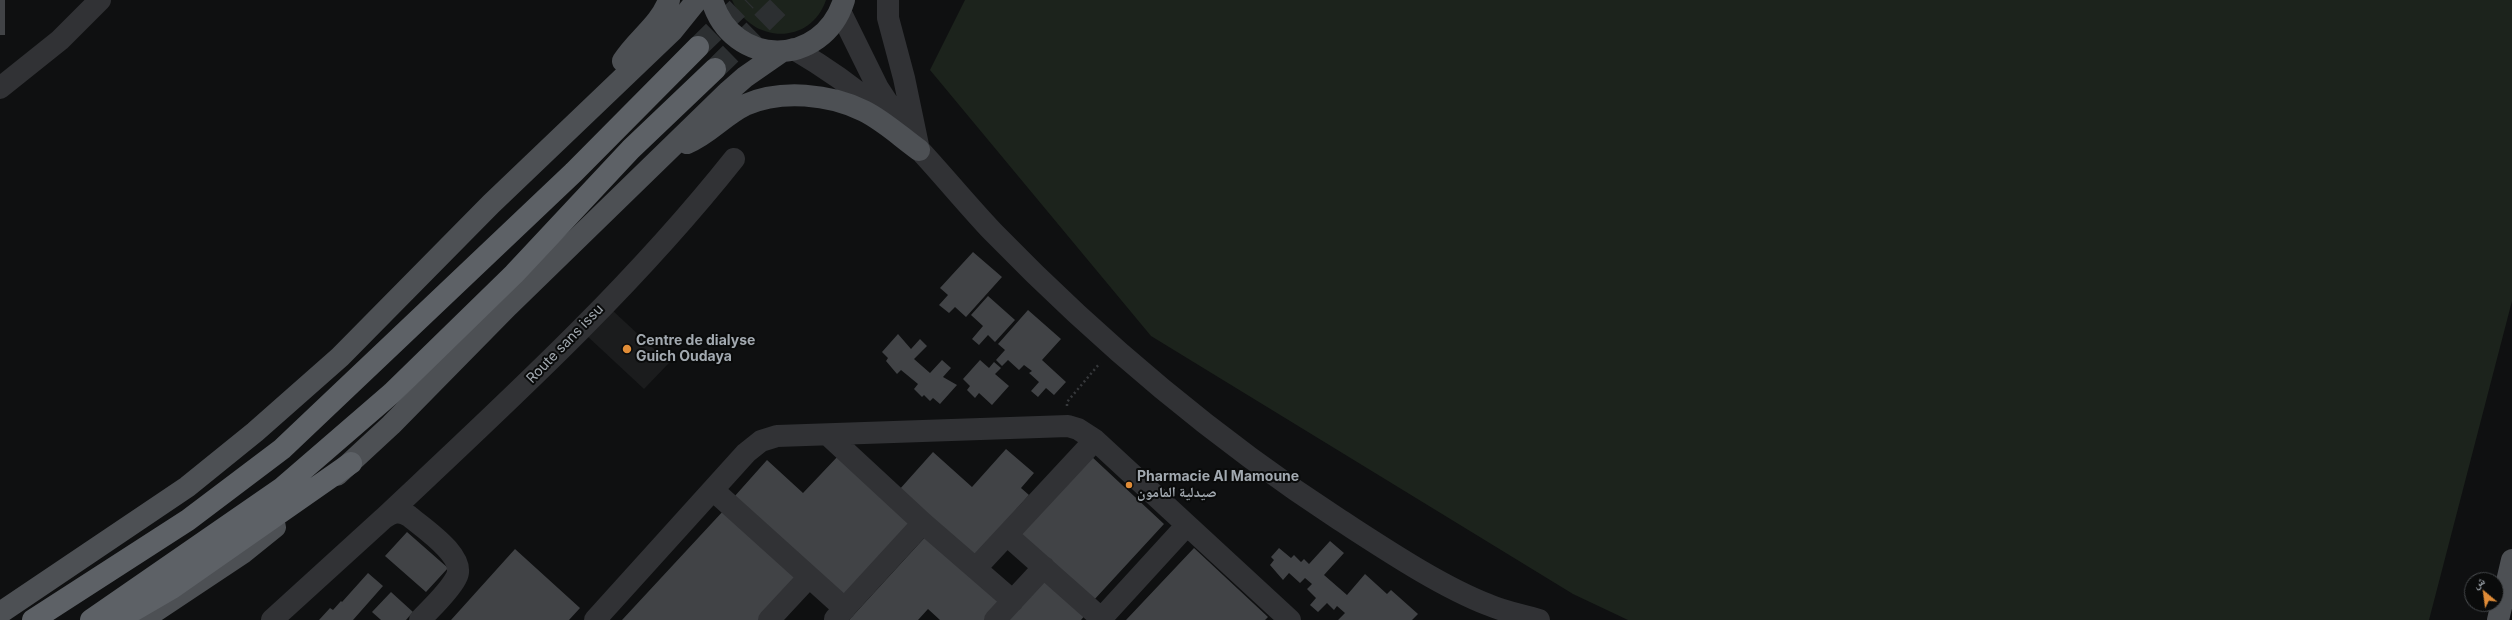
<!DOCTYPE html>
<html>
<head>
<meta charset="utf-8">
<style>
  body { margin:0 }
  #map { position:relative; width:2512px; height:620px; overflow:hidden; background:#0f1011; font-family:Inter,"Noto Naskh Arabic",sans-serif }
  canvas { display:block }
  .north { position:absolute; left:2464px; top:572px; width:40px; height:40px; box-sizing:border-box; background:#0a0b0b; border:1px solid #474a4d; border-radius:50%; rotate:331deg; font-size:11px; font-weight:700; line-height:16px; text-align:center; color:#a2a9b0 }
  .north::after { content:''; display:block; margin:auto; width:14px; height:18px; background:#e08c37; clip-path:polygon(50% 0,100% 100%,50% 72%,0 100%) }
</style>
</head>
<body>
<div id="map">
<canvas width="2512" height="620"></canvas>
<div class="north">ش</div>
</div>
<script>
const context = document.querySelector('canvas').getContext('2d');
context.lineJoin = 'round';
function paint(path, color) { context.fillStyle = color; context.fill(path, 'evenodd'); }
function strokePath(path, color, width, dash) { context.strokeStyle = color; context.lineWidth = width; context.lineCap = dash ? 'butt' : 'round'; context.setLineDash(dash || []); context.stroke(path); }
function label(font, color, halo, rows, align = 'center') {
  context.font = font + ' Inter,"Noto Naskh Arabic",sans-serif'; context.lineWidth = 4; context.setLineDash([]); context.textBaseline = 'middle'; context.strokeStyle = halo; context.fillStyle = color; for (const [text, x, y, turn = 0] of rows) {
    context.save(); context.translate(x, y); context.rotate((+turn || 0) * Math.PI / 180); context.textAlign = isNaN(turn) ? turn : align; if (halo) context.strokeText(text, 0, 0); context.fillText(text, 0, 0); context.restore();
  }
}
paint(new Path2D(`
  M611 309 669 363 644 389 586 335Z`), '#1b1c1d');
paint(new Path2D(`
  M732 0H826C810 47 750 43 732 0Z
  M965 0H2512V301L2429 620H1628L1573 594 1151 336 930 70Z`), '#1c231c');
paint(new Path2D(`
  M0 0H5V35H0Z
  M973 252 1002 277 966 317 955 307 949 313 939 305 948 295 940 288Z
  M988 296 1015 320 995 342 988 335 979 345 972 339 983 326 971 315Z
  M1028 310 1061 339 1042 360 1066 382 1054 395 1046 388 1038 397 1031 391 1039 382 1029 373 1032 371 1024 365 1019 370 1008 360 1002 366 996 360 1005 350 998 344Z
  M898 334 911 349 920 339 927 346 914 359 930 373 942 360 951 368 943 377 957 385 940 404 933 398 930 401 924 395 922 397 914 389 918 384 901 370 897 374 886 361 888 358 882 352Z
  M980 360 989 368 994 362 1001 368 995 374 1009 386 992 405 979 393 975 398 967 390 970 386 963 379Z
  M1006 449 1034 473 1021 488 1029 495 975 556 899 490 933 452 972 487Z
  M839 455 914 523 845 598 734 497 767 460 803 493Z
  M1091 456 1164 524 1093 601 1019 533Z
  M725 509 799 578 760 620H622Z
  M407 532 448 568 426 592 385 556Z
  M927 535 1001 603 985 620H940L928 609 918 620H849Z
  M1330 541 1344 553 1324 575 1347 595 1365 574 1387 594 1391 590 1418 614 1412 620H1338L1345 613 1337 606 1334 610 1327 603 1318 612 1310 605 1316 598 1307 589 1312 584 1305 578 1300 583 1289 573 1283 580 1270 565 1274 560 1271 557 1279 548 1291 558 1294 555 1301 562 1304 559 1309 564Z
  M1194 548 1268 617 1265 620H1126Z
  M515 549 580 608 569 620H451Z
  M368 573 383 586 353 620H319L330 608 333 610 341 601 342 602Z
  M1046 578 1086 614 1081 620H1008Z
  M391 592 413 612 406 620H381L372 612Z`), '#414346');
strokePath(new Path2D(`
  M698 47 746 0
  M715 69 785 0`), '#2c2f31', 22, [22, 11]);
strokePath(new Path2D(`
  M1067 406V402L1100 363`), '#37393c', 2.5, [2, 3]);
strokePath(new Path2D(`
  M888 0V18L904 78 919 150
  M840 11 878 88 895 114
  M794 49C823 66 851 85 876 107 917 142 955 192 993 232 1098 340 1214 438 1340 520 1385 549 1440 586 1489 605 1505 612 1523 615 1539 620
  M0 88 60 40 100 0
  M829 436 923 523 1013 601
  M713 490 845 609
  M384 518C505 404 630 290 734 159
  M1007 535 1103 620
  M976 568 1095 440
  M835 619 923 523
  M272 620 384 518C393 512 399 510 409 516 423 528 468 557 456 578 448 593 432 607 420 620
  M595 620 746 453 761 441 777 436 1068 426 1078 429 1095 440 1290 620
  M769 620 809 577
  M995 620 1044 567
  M1100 620 1186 526`), '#313235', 22);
strokePath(new Path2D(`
  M712 0C732 69 823 68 844 0
  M623 61C637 39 660 25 669 0
  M687 143C709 134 724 115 745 105 781 89 830 94 864 111 884 121 901 137 919 150
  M337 475 391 425 508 306 729 91 745 77 781 52
  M0 613 187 487 255 432 340 357 491 204 672 31 697 0
  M142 620 244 552 275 527
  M2498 620 2512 560`), '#4d5054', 22);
strokePath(new Path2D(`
  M33 620 188 520 282 449 574 172 698 47
  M91 620 282 488 392 393 514 274 631 149 715 69
  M117 620 172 588 351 463`), '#5d6166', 22);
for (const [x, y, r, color] of [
  [627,349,5,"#e08c37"],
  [1129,485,4,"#e08c37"]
]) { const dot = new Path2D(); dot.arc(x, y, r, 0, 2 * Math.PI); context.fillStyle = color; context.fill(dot); strokePath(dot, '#0a0b0b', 1.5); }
label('bold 14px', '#a2a9b0', '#0a0b0b', [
  ["Centre de dialyse",636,341],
  ["Guich Oudaya",636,357],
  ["Pharmacie Al Mamoune",1137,477],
  ["صيدلية المامون",1137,493]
], 'left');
label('14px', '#a2a9b0', '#0a0b0b', [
  ["Route sans issu",565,344,-46]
]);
</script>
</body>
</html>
